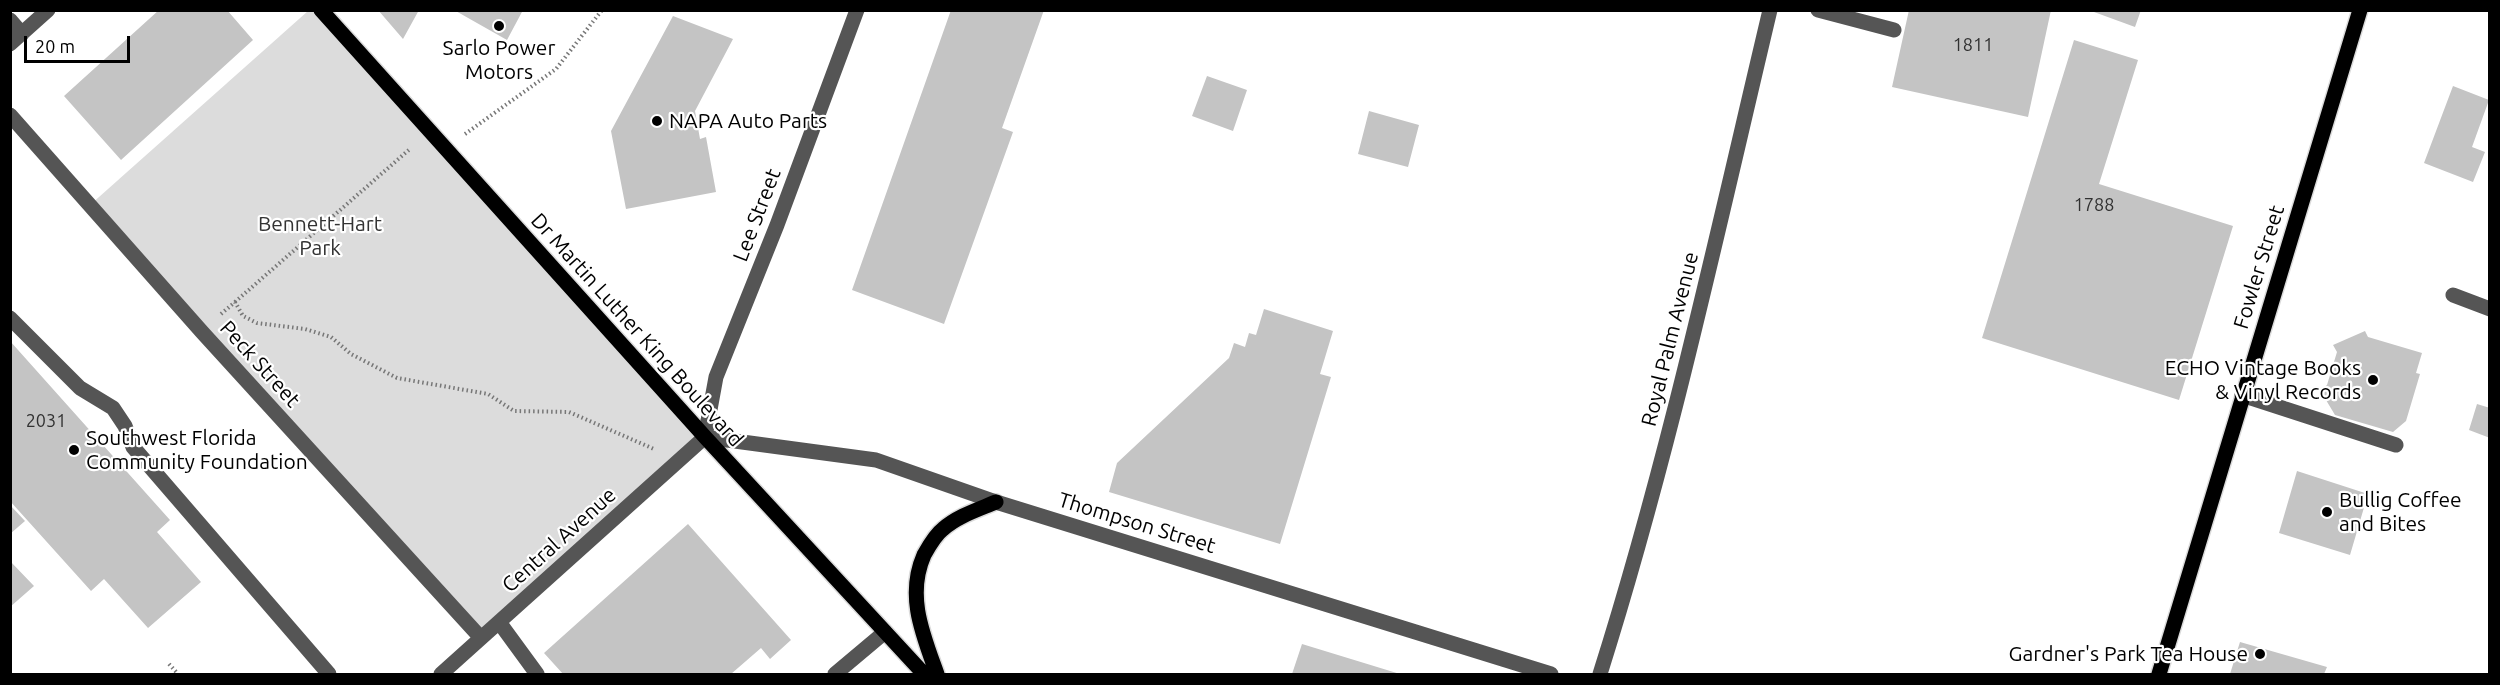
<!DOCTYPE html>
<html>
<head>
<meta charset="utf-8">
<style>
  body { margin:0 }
  #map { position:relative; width:2500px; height:685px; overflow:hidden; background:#fff; font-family:Ubuntu,sans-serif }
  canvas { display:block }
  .frame { position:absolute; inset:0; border:12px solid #000; pointer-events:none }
  .scale { position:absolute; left:24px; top:36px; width:106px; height:27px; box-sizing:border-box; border:3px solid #000; border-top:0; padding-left:8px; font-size:18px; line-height:21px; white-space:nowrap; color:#000; -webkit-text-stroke:4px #fff; paint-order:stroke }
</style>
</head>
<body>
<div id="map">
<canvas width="2500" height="685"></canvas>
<div class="frame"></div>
<div class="scale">20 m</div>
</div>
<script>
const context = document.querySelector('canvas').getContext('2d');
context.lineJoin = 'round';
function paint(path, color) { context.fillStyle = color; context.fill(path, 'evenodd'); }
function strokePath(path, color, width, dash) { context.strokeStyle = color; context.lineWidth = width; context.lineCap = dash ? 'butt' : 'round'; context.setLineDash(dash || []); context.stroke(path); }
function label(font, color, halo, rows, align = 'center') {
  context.font = font + ' Ubuntu,sans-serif'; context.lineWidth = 4.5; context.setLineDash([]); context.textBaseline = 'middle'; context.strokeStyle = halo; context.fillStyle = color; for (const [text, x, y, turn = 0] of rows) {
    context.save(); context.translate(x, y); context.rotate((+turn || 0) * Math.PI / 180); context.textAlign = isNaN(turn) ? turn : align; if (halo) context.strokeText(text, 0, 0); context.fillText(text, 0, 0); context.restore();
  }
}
paint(new Path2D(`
  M308 11H320L706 437 479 638 90 205Z`), '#dcdcdc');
paint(new Path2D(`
  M159 10H227L253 40 121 160 64 96Z
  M378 10H419L403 39Z
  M454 10H523L507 40Z
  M951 10H1044L1002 128 1013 132 944 324 852 290Z
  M1909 10H2051L2028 117 1892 87Z
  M2095 10H2141L2135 27 2094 12Z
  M673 16 733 39 695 111 700 139 706 137 716 192 626 209 611 131Z
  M2074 40 2138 60 2099 184 2233 226 2179 400 1982 338Z
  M1207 76 1247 90 1233 131 1192 116Z
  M2453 86 2489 100 2472 147 2485 152 2473 182 2424 163Z
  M1369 111 1419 125 1408 167 1358 154Z
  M1264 309 1333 331 1320 374 1331 377 1280 544 1109 492 1117 463 1229 358 1234 343 1245 347 1249 333 1256 335Z
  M2365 331 2368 337 2422 353 2416 373 2420 374 2406 421 2393 432 2335 415 2320 390 2327 385 2337 352 2333 345Z
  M10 341 170 520 157 532 201 582 148 628 104 579 91 591 10 501Z
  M2477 404 2490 408V438L2469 430Z
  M2297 471 2368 494 2350 555 2279 533Z
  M10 505 25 521 10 534Z
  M688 524 791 640 770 659 761 648 731 674H563L544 653Z
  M10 561 34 586 10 607Z
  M2240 642 2327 667 2324 674H2230Z
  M1302 644 1400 674H1292Z`), '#c4c4c4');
const major = new Path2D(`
  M321 10 705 437 924 674
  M937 674C923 635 906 596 924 555 929 546 935 535 943 529 958 516 977 510 996 502
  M2159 674 2360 10`);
strokePath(major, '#dbdbdb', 18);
strokePath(new Path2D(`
  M465 134 556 69 602 10
  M235 302 411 148
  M221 314 235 302 243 316 257 323 305 329 331 337 351 354 397 378 488 394 514 411 569 412 654 449
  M169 664 178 674`), '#777', 4, [1.5, 3]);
strokePath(new Path2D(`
  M1818 10 1894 30
  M10 20 22 34
  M10 44 48 10
  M10 115 202 332 481 638
  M2453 295 2490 309
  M10 318 80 388 113 408 125 426 133 447 329 674
  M2242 395 2396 445
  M705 437 876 460 996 502 1551 674
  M705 437 716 377 777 225 857 10
  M499 622 537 674
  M441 674 705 437
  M835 674 885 632
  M1600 674C1669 456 1717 233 1770 10`), '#555', 15);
strokePath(major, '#000', 15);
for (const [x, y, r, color] of [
  [499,26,6,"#000"],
  [657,121,6,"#000"],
  [2373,380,6,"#000"],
  [74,450,6,"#000"],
  [2327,512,6,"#000"],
  [2260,654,6,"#000"]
]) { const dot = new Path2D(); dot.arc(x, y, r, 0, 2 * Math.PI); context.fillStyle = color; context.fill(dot); strokePath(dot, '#fff', 2); }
label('18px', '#313131', null, [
  ["1811",1973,45],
  ["1788",2094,205],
  ["2031",46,421]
]);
label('21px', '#000', '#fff', [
  ["Sarlo Power",499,48,"center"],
  ["Motors",499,72,"center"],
  ["NAPA Auto Parts",669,121],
  ["ECHO Vintage Books",2361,368,"right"],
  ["& Vinyl Records",2361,392,"right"],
  ["Southwest Florida",86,438],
  ["Community Foundation",86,462],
  ["Bullig Coffee",2339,500],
  ["and Bites",2339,524],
  ["Gardner's Park Tea House",2248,654,"right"]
], 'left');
label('21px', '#000', '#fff', [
  ["Lee Street",757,215,-69],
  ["Fowler Street",2259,267,-73],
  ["Dr Martin Luther King Boulevard",637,330,48],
  ["Royal Palm Avenue",1670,339,-76],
  ["Peck Street",260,364,48],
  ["Thompson Street",1137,523,17],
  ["Central Avenue",559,540,-42]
]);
label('21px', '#333', '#fff', [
  ["Bennett-Hart",320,224],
  ["Park",320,248]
]);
</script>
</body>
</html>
